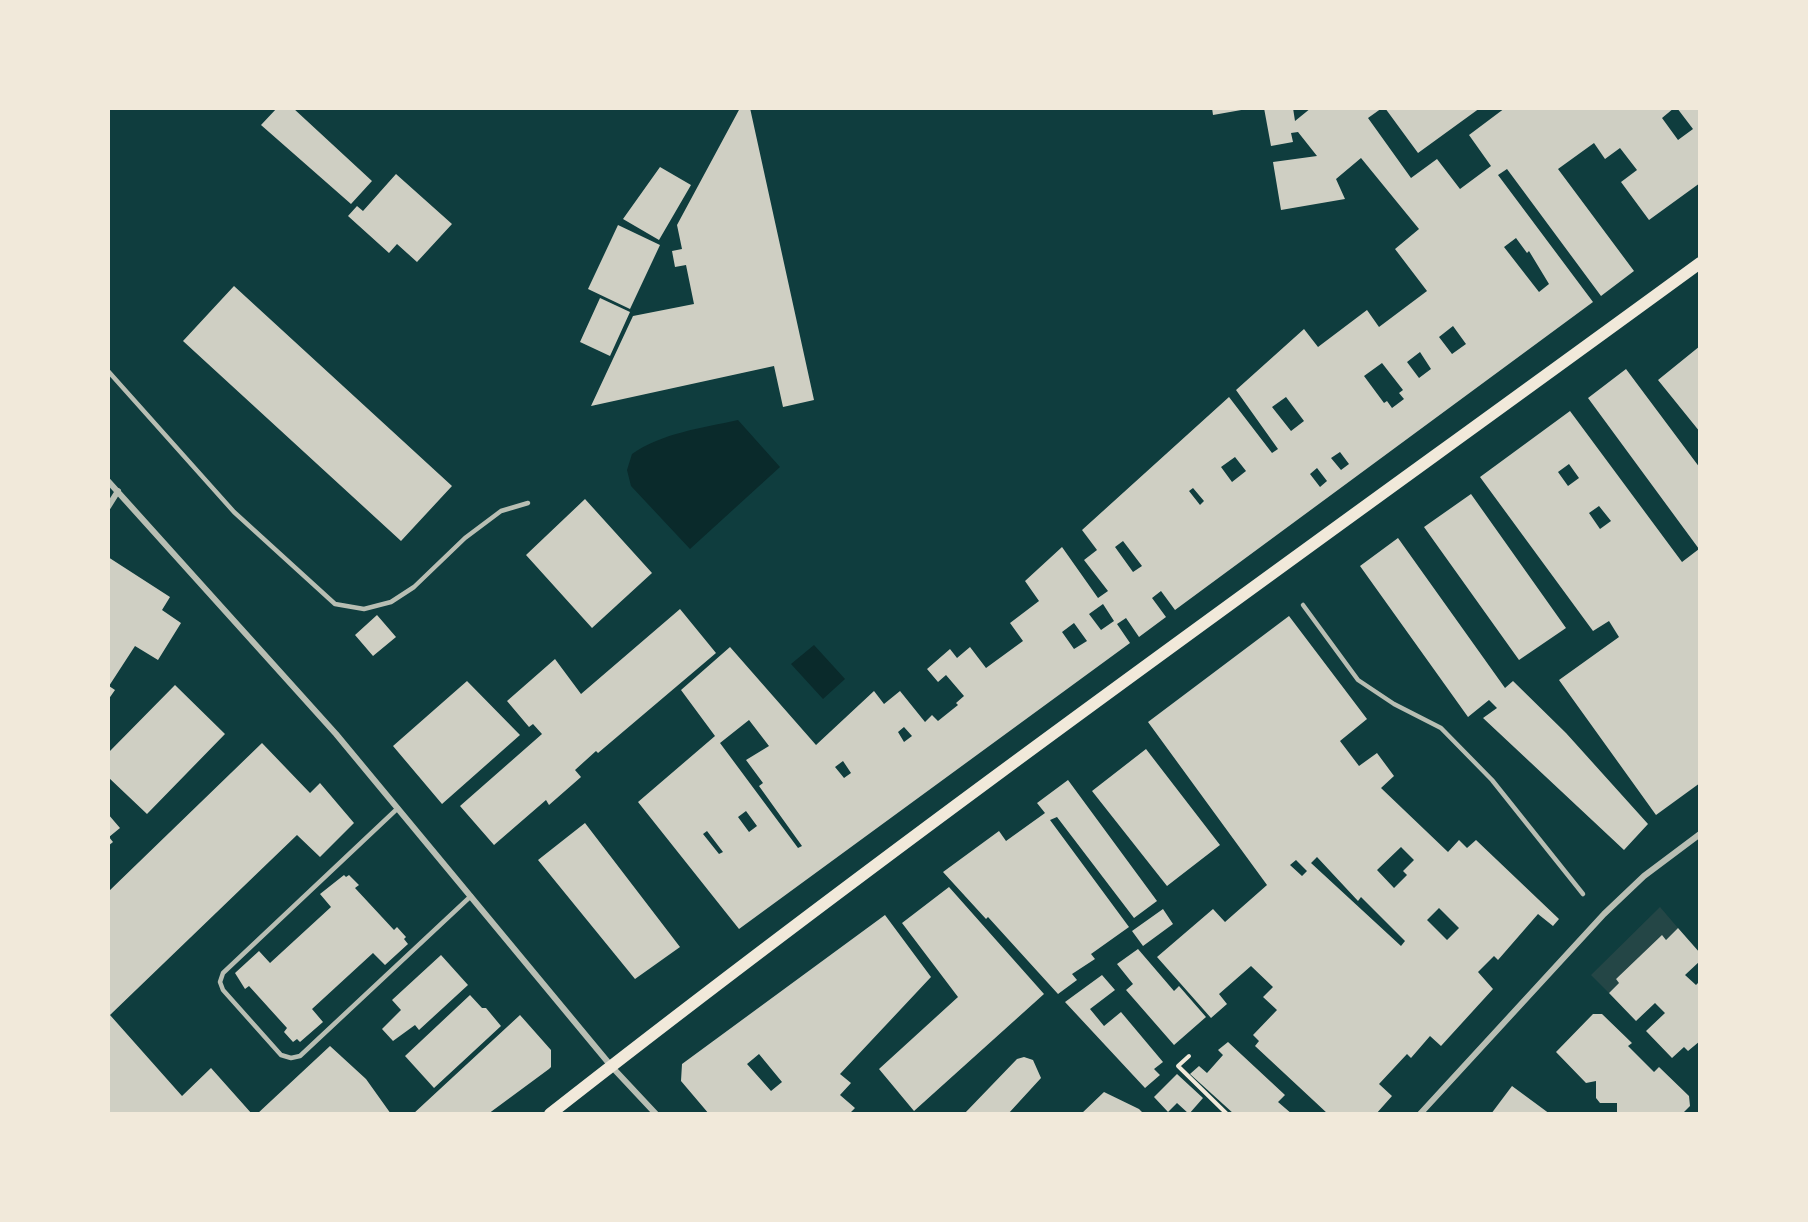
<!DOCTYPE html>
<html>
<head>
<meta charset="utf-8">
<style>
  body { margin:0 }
  #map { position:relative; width:1808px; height:1222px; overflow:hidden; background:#0f3d3e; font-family:Literata,serif }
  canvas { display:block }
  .frame { position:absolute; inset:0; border:110px solid #f1e9da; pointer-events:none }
</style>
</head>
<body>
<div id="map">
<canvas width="1808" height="1222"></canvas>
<div class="frame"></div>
</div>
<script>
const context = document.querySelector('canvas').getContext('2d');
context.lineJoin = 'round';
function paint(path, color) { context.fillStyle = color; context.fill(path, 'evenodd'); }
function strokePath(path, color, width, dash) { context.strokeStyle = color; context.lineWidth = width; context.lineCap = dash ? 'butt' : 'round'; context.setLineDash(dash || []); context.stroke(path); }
paint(new Path2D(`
  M1660 907 1678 928 1666 940 1662 936 1616 979 1619 983 1609 993 1591 975Z`), '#244646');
paint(new Path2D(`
  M738 420 780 467 690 549 631 486 627 470 632 454C662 433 702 428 738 420Z
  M814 645 845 679 823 699 791 664Z`), '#0a2a2b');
paint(new Path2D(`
  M277 108H293L372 181 351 204 261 125Z
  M740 108H750L814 400 783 407 774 366 591 406 633 316 694 304 686 265 675 267 672 251 682 249 677 225Z
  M1212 108H1247V109L1213 115Z
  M1264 108H1293L1295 121 1311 108H1382L1368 118 1411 178 1437 159 1460 189 1491 166 1469 135 1505 108H1674L1662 118 1678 140 1693 129 1677 108H1700V183L1649 220 1621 182 1637 170 1620 148 1605 159 1594 143 1558 169 1634 271 1601 296 1507 169 1498 175 1593 302 1175 610 1161 591 1152 598 1166 617 1139 637 1126 618 1117 624 1130 643 739 929 638 802 715 736 681 690 730 647 816 745 874 691 884 704 900 691 925 722 932 715 938 721 958 705 956 703 964 696 946 675 938 682 927 669 950 649 957 658 970 647 986 668 1023 641 1010 623 1039 601 1025 581 1062 547 1098 598 1108 591 1084 560 1097 550 1082 530 1229 397 1272 453 1278 449 1236 390 1304 329 1318 347 1367 310 1379 327 1427 291 1395 249 1419 229 1361 158 1336 179 1345 199 1281 210 1273 162 1317 156 1298 132 1291 133 1293 142 1271 146ZM1516 238 1527 253 1529 251 1549 284 1539 292 1504 247ZM1453 326 1466 344 1452 354 1439 337ZM1420 352 1431 369 1419 378 1407 362ZM1382 363 1403 390 1399 393 1404 399 1392 408 1387 401 1384 403 1364 376ZM1286 397 1304 421 1291 431 1272 407ZM1340 452 1349 464 1341 470 1331 458ZM1235 457 1246 471 1232 482 1221 467ZM1317 468 1327 481 1320 487 1310 474ZM1193 488 1204 501 1200 505 1189 491ZM1123 541 1142 566 1133 572 1115 547ZM1103 604 1114 621 1101 630 1089 614ZM1074 623 1087 641 1074 649 1062 632ZM749 720 769 746 746 760 763 783 759 786 802 846 798 848 720 743ZM904 727 912 736 904 742 898 732ZM843 761 851 773 844 778 835 767ZM746 811 757 826 749 832 738 817ZM707 831 723 852 719 854 703 834Z
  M1385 108H1480L1418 153Z
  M660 167 691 185 659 240 623 219Z
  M396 174 452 224 417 262 397 244 389 253 348 216 357 206 363 211Z
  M618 225 660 245 630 309 588 289Z
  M234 286 452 486 401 541 183 341Z
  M600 298 630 312 610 356 580 342Z
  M1700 346V432L1658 380Z
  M1626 369 1700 468V783L1656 815 1559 680 1619 637 1609 621 1593 631 1480 477 1570 411 1682 562 1699 549 1588 398ZM1569 464 1579 478 1568 486 1558 472ZM1599 506 1611 521 1600 529 1589 513Z
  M1471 494 1566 628 1519 660 1424 527Z
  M585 499 652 573 592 628 526 555Z
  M1398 538 1505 688 1513 681 1566 733 1648 824 1624 850 1483 718 1497 708 1489 700 1468 717 1360 566Z
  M108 557 170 597 162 610 181 623 158 660 135 646 109 686 115 690 108 700Z
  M680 609 716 653 598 753 596 751 575 770 581 777 549 805 546 800 494 845 460 806 542 734 533 724 529 727 507 701 555 659 581 694Z
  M377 615 396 637 373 656 355 635Z
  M1289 616 1367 719 1340 741 1359 766 1377 753 1394 776 1381 788 1448 852 1459 840 1467 848 1476 840 1559 919 1553 926 1538 914 1498 960 1494 956 1478 972 1493 989 1441 1046 1430 1036 1411 1058 1407 1054 1379 1084 1392 1096 1376 1114H1328L1255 1046 1259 1041 1253 1035 1277 1010 1263 997 1273 987 1251 966 1219 994 1227 1004 1211 1018 1157 957 1213 909 1225 922 1267 885 1148 722ZM1401 847 1414 860 1403 871 1407 875 1394 888 1377 870ZM1317 857 1358 901 1361 897 1405 941 1401 946 1311 863ZM1296 860 1307 871 1302 876 1290 865ZM1439 908 1459 928 1447 940 1427 920Z
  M467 681 520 735 442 804 393 746Z
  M175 685 225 734 147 814 108 777V753Z
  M262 743 310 793 320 783 354 823 320 857 297 835 110 1015 182 1096 211 1068 252 1114H108V892Z
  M1146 749 1220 845 1167 886 1092 791Z
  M1068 780 1157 901 1134 918 1057 817 1050 820 1129 927 1091 954 1095 959 1072 974 1077 980 1058 994 988 917 986 919 943 872 999 831 1006 841 1045 813 1037 803Z
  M108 814 120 828 109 837 113 842 108 846Z
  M585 823 680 947 635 979 538 860Z
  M344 875 346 877 349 875 359 885 355 888 394 930 397 927 406 937 404 939 408 944 385 965 373 953 312 1009 323 1022 300 1042 297 1039 293 1042 284 1032 287 1028 249 986 245 989 235 973 259 951 270 963 331 907 320 894Z
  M949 887 1044 994 914 1111 879 1069 958 997 902 923Z
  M1163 909 1173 924 1143 946 1132 931Z
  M885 915 931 977 840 1074 851 1083 840 1095 855 1108 849 1114H709L681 1081 682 1064ZM759 1054 782 1082 771 1091 747 1064Z
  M1678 928 1700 953V961L1685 975 1696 985 1700 981V1041L1688 1051 1684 1047 1672 1058 1646 1031 1665 1013 1655 1003 1636 1021 1609 993 1619 983 1616 979 1662 935 1666 940Z
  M1138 949 1174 991 1179 986 1206 1017 1174 1045 1126 990 1133 984 1117 964Z
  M441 955 468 985 419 1030 415 1025 393 1041 382 1029 401 1010 392 1000Z
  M1102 975 1115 990 1090 1009 1104 1026 1121 1012 1163 1062 1154 1069 1160 1075 1145 1088 1065 1002Z
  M470 995 482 1008H486L501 1026 434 1088 405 1056Z
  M1593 1014H1602L1632 1043 1628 1046 1654 1072 1659 1067 1689 1096 1690 1106 1682 1114H1617V1103H1600L1596 1098V1081L1586 1083 1556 1052Z
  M520 1015 551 1050V1067L549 1069 488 1114H413Z
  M1228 1042 1285 1095 1278 1102 1292 1114H1234L1190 1074 1199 1066 1207 1073 1223 1055 1218 1050Z
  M330 1046 366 1079 391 1114H257Z
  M1024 1057 1033 1060 1041 1078 1008 1114H964L1017 1059Z
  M1177 1074 1203 1098 1189 1114 1177 1103 1168 1112 1154 1097Z
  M1512 1086 1550 1114H1491Z
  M1104 1092 1139 1109 1144 1114H1081Z`), '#cfcfc3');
strokePath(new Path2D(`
  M1189 1056 1178 1066 1227 1114`), '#f1e9da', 4);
strokePath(new Path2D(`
  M108 371 234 512 335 604 364 609 391 602 414 587 465 538 501 511 528 503
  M1303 605 1358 680 1394 704 1441 728 1492 780 1583 894
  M398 808 223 973 220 982 223 990 281 1055 291 1058 300 1056 471 896`), '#b8beb3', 4.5);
strokePath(new Path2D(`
  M108 481 336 734 612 1067 656 1114
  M108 507 118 491
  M1420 1114 1604 914 1644 876 1700 834`), '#b8beb3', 6);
strokePath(new Path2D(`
  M550 1114C925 820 1315 544 1700 263`), '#f1e9da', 12);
</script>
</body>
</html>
